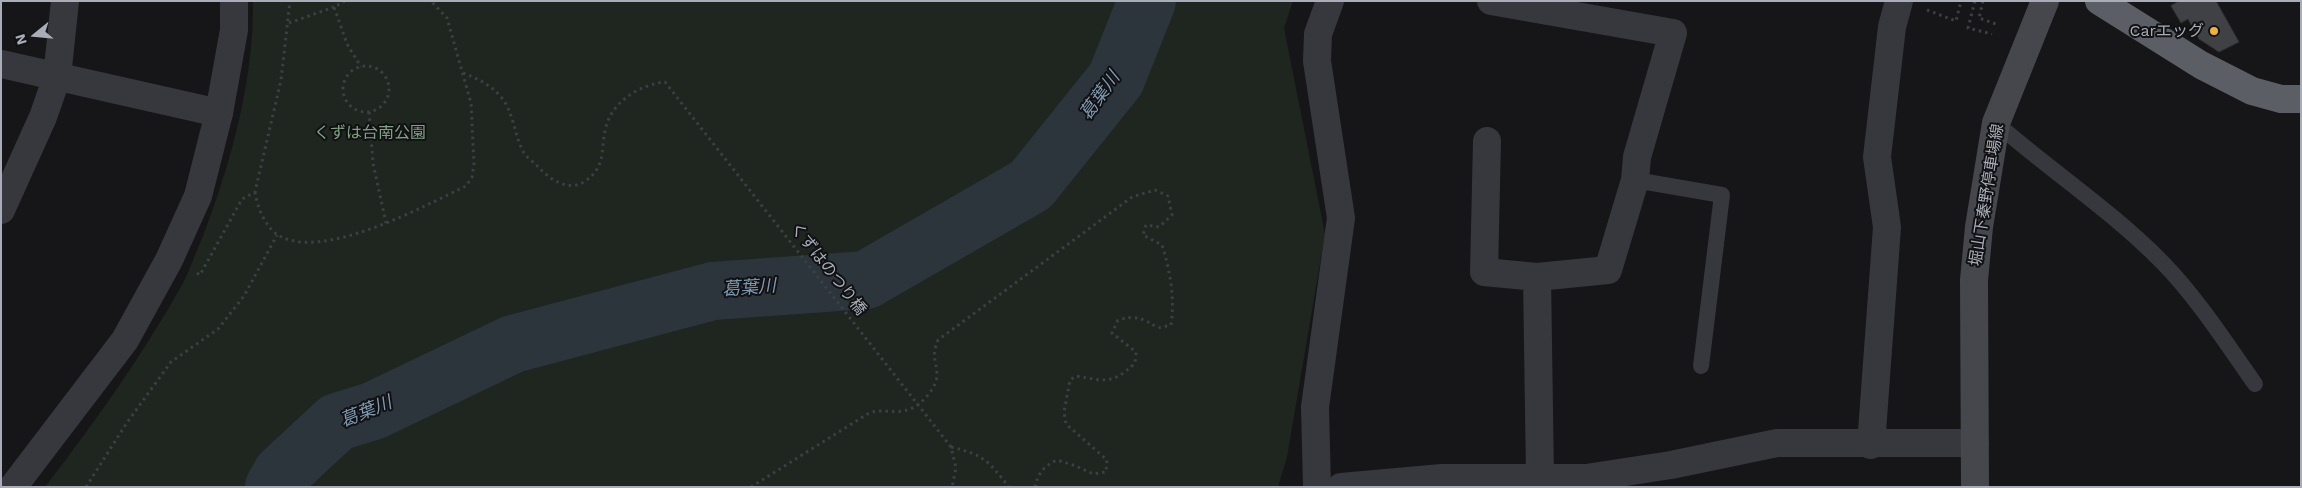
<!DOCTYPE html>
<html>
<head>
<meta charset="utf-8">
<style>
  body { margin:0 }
  #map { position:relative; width:2302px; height:488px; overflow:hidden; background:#161618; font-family:"Work Sans",sans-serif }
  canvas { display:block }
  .frame { position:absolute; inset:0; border:2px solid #a8adb8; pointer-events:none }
  .north { position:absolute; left:10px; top:10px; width:50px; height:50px; -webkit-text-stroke:4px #111113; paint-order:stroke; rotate:253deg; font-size:14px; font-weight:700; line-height:20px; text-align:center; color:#a8adb8 }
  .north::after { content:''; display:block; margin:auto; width:18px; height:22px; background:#a8adb8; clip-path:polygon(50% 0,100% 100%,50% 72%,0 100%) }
</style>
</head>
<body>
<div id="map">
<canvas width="2302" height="488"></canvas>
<div class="frame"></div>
<div class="north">N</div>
</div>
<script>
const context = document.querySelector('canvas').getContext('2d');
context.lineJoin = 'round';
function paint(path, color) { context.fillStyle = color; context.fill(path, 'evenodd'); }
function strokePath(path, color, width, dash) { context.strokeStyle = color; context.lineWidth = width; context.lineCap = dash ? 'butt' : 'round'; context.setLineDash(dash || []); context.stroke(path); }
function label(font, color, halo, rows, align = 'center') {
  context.font = font + ' "Work Sans","Noto Sans JP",sans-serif'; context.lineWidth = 4; context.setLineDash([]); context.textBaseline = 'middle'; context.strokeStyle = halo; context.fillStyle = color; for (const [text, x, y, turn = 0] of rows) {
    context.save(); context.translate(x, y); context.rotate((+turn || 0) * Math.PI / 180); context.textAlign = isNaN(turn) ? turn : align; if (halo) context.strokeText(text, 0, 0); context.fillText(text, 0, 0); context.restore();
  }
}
paint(new Path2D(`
  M253 1H1293L1284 28 1325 234 1287 457 1278 487H45C95 422 143 355 183 283 190 270 195 254 201 241 230 167 254 81 253 1Z`), '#1e261f');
strokePath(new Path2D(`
  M274 487 282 473 337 422 373 411 513 344 713 291 866 280 1031 185 1116 79 1147 1`), '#2c353c', 58);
const building = new Path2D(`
  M2179 1H2216L2239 42 2219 52 2199 39 2188 19 2181 23 2171 6Z`);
paint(building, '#404145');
strokePath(building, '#303034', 1);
strokePath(new Path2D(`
  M345 1 334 7 347 44 361 67
  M1975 1 1968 28 1992 34
  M1983 1 1979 18 1996 24
  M1927 10 1956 21 1961 1
  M289 23 334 7
  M343 89a23 23 0 1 1 46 0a23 23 0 1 1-46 0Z
  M463 73C478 79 490 84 501 97 514 112 514 136 524 153 527 158 534 162 538 167 555 184 576 196 595 172 604 161 602 144 605 131 610 103 638 85 665 82L951 447 956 468 952 487
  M369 112 373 163 386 223
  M255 192C257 206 265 227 278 235 322 262 424 206 466 186L472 177 474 164 471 103 447 18 431 1
  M197 273 200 275 242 199 255 192 281 80 290 1
  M951 447C985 455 988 461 1009 487
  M86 487 126 424 171 362 218 329 244 296 277 235
  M751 487 869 413C882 408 896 415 910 409 922 405 938 386 937 374 936 357 931 358 938 340L1132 197 1155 190 1168 196 1172 215 1159 227 1146 225 1143 235 1162 245C1170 270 1175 298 1171 325L1158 328C1143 318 1135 315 1118 320L1112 333 1136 352 1135 363C1112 385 1105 381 1076 376L1070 380 1064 412 1066 424 1107 460 1106 472 1093 474 1076 466 1057 460C1044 466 1038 473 1035 487`), '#3d3f44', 3, [2.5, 4]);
strokePath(new Path2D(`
  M1996 123C2051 171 2112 211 2163 263 2198 299 2226 343 2255 384
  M1635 180 1722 195 1701 366`), '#37383d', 16);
strokePath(new Path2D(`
  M1 64 219 113
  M1487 141 1484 272 1537 277 1608 270 1635 180 1637 157 1673 33 1491 1
  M1 210 43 117 57 77 65 1
  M1537 277 1540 477
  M1871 445 1887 227 1877 157 1892 27 1899 1
  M1317 487 1315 407 1341 218 1317 61 1318 34 1330 1
  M1341 487 1442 478H1586L1671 465 1777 443H1975`), '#37383d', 28);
strokePath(new Path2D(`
  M13 487 125 340 169 260 198 196 219 113 234 30V1`), '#37383d', 28);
strokePath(new Path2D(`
  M1975 487 1974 280 1979 227 1996 123 2045 1`), '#45474d', 28);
strokePath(new Path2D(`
  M2099 1 2201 65 2252 91 2281 99H2301`), '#5b5e65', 28);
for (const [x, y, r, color] of [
  [2214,31,5,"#f2b134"]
]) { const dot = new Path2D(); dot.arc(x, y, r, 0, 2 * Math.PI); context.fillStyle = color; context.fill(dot); strokePath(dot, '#111113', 2); }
label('16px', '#a8adb8', '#111113', [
  ["Carエッグ",2204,31]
], 'right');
label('16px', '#7fa381', '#111113', [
  ["くずは台南公園",370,133]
]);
label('16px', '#a8adb8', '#111113', [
  ["堀山下秦野停車場線",1987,195,-81],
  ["くずはのつり橋",828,269,52]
]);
label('italic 18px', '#7f9bb3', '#111113', [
  ["葛葉川",1100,96,-54],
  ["葛葉川",749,288,-4],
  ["葛葉川",366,412,-22]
]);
</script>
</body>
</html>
